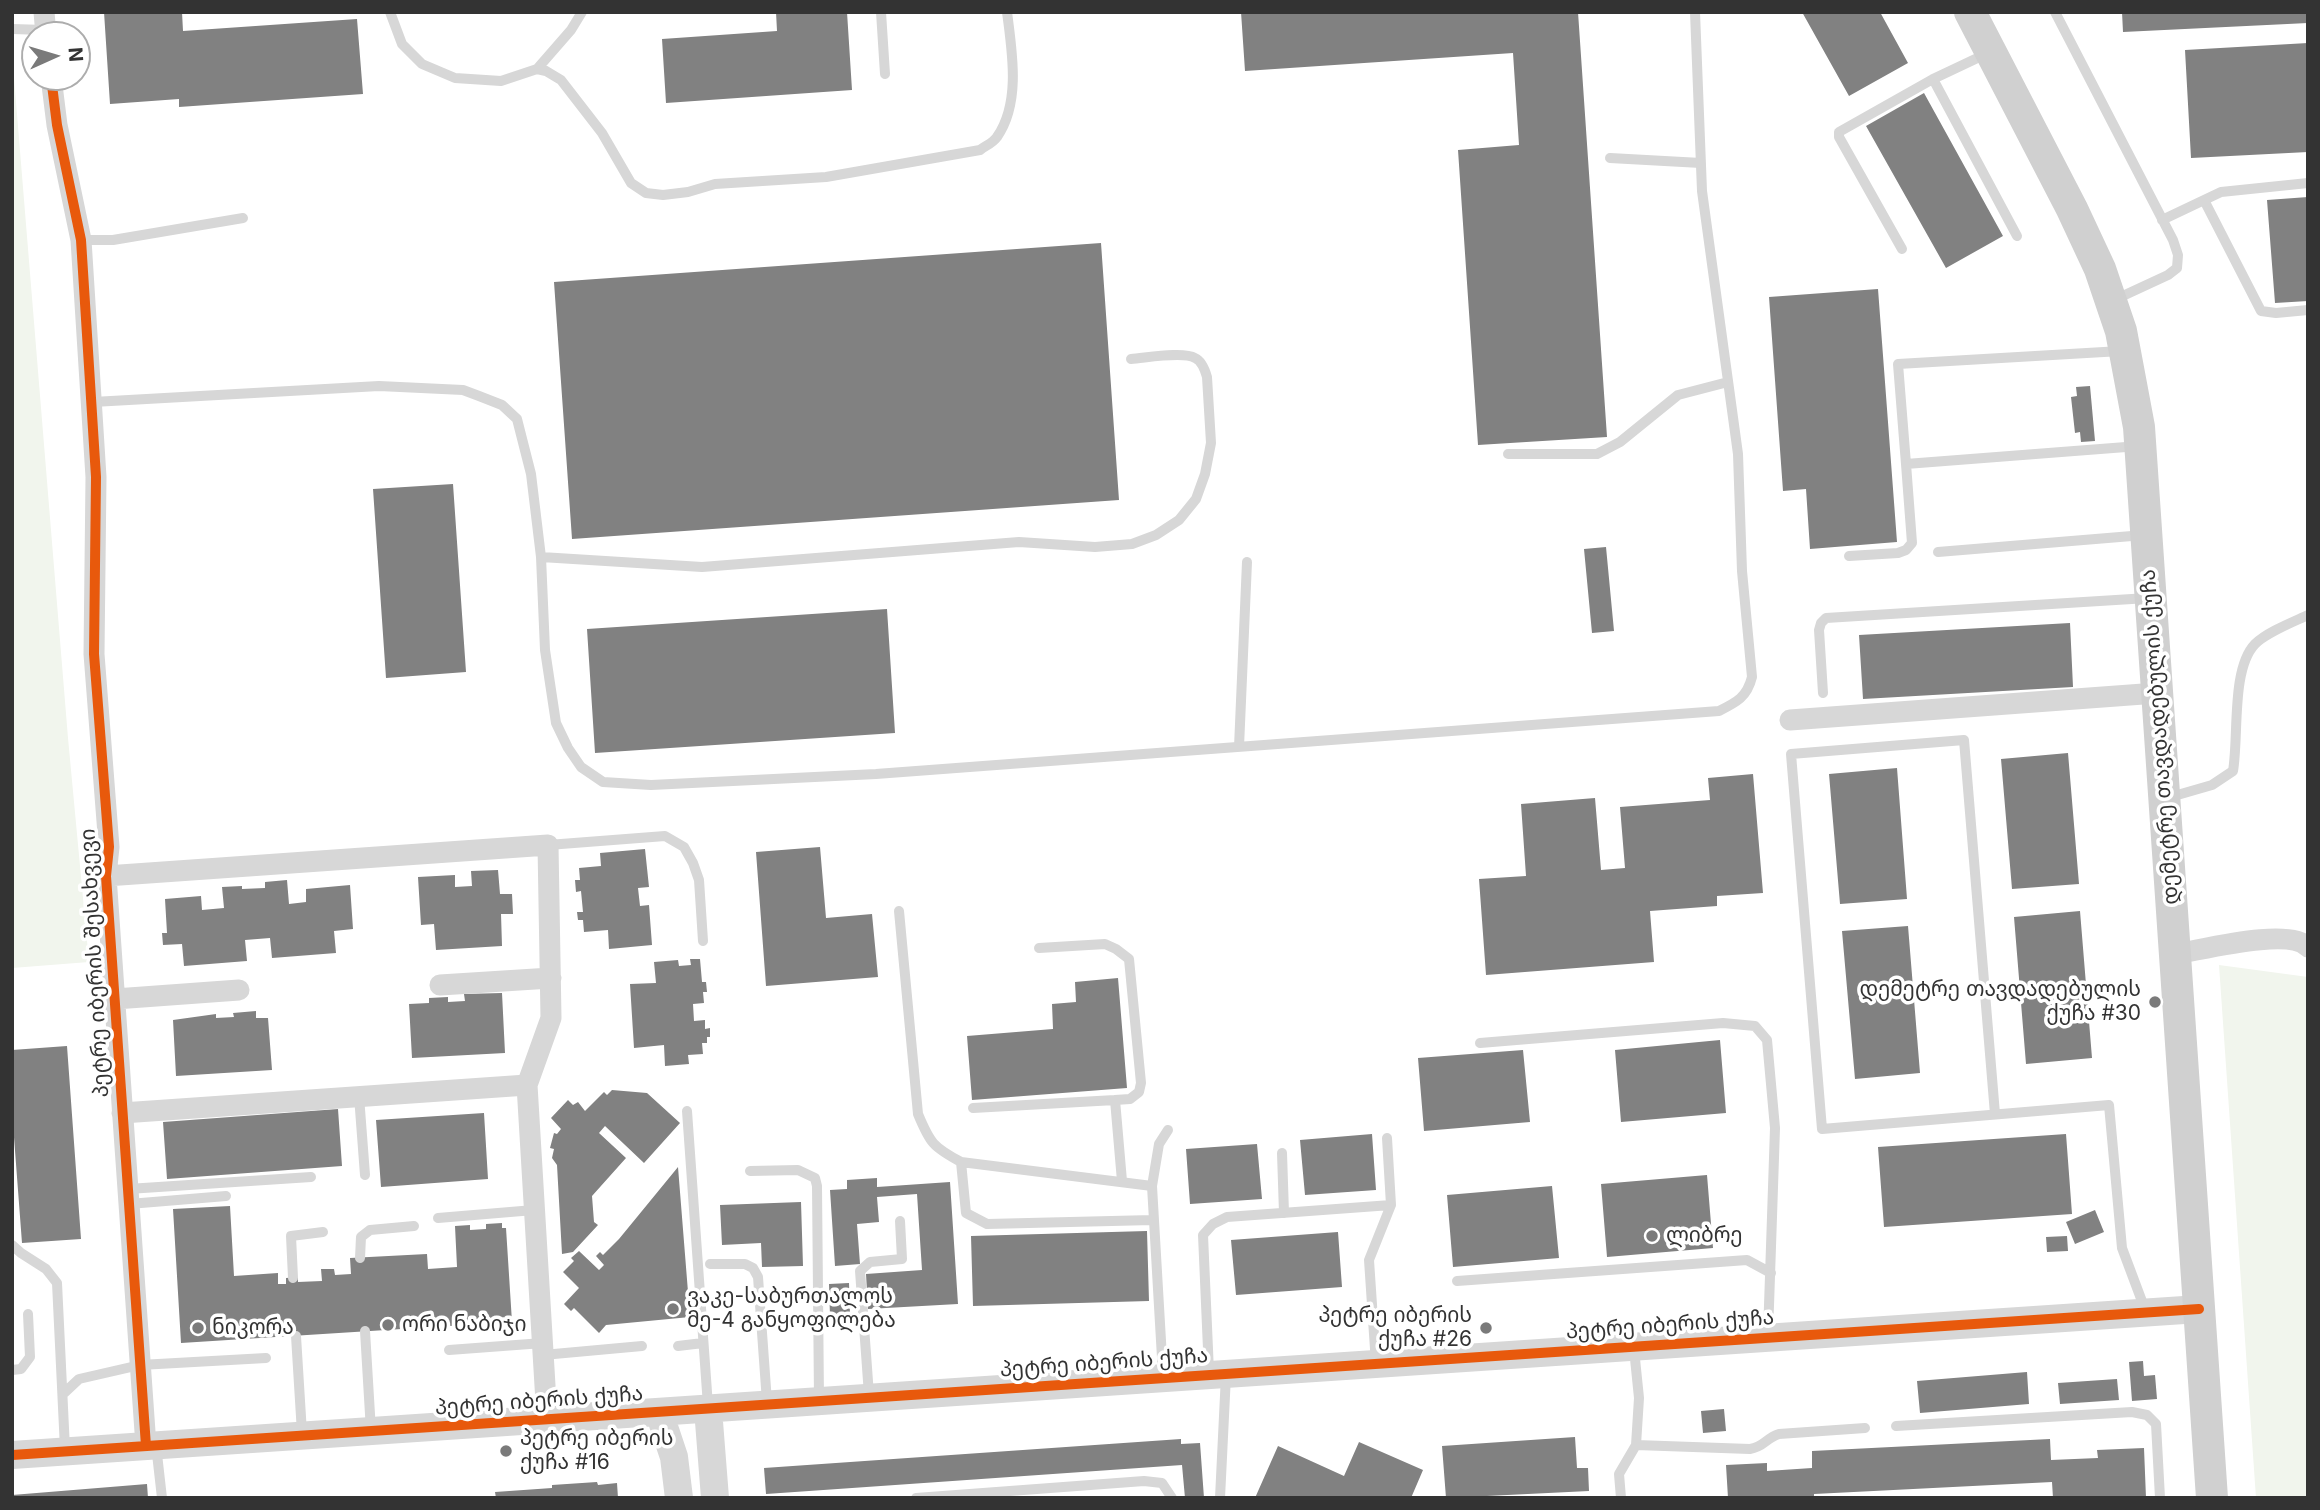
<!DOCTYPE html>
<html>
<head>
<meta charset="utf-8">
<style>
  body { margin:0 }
  #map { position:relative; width:2320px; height:1510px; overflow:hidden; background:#fff; font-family:Inter,sans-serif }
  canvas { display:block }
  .frame { position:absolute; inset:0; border:14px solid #333; pointer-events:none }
  .north { position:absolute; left:21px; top:21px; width:70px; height:70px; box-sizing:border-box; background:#fff; border:2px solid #adadad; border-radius:50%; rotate:86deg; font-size:19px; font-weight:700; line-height:28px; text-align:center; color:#333 }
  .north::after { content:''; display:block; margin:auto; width:24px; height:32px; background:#7a7a7a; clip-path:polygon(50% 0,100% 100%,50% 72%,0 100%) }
</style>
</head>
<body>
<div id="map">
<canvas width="2320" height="1510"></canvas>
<div class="frame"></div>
<div class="north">N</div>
</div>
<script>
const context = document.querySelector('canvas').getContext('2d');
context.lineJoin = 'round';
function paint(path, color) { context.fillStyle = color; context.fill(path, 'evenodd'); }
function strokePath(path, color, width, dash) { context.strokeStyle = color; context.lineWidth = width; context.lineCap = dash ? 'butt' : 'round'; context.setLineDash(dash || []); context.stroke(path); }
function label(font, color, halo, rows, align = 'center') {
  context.font = font + ' Inter,"Noto Sans Georgian",sans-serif'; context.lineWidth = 7; context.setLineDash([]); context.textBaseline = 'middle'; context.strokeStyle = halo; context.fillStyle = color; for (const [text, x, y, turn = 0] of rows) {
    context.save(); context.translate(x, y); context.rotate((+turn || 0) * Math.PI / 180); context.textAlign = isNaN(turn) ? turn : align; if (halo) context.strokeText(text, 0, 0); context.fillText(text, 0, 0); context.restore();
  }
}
paint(new Path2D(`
  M12 53 68 738 89 962 12 968Z
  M2219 965 2308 977V1498H2256Z`), '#f1f5ed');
paint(new Path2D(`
  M104 12H182L183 31 357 19 363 94 179 107V99L110 104Z
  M776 12H847L852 90 666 103 662 39 777 31Z
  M1241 12H1578L1607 437 1478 445 1458 150 1519 145 1513 53 1245 71Z
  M1802 12H1880L1908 63 1849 96Z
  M2122 12H2308V23L2123 32Z
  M2308 43V152L2191 158 2185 50Z
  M1924 93 2003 236 1946 268 1866 126Z
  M2308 197V301L2275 303 2267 200Z
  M1101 243 1119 500 572 539 554 282Z
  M1878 289 1897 542 1810 549 1806 489 1783 491 1769 297Z
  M2090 386 2095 441 2081 442 2080 432 2075 433 2071 397 2077 396 2076 387Z
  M453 484 466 672 386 678 373 489Z
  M1606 547 1614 631 1592 633 1584 549Z
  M887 609 895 733 595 753 587 629Z
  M2070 623 2073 687 1863 699 1859 635Z
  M2068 753 2079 884 2012 889 2001 759Z
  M1897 768 1907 899 1840 904 1829 774Z
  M1753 774 1763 893 1717 896V906L1650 911 1654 962 1486 975 1479 879 1526 876 1521 804 1595 798 1601 870 1625 868 1620 807 1710 800 1708 778Z
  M820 847 826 918 872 914 878 977 766 986 756 852Z
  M645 849 649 887 638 888 640 906 649 905 652 945 609 949 608 930 584 932 583 920H578L577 912H583L581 891 576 892 575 880H580L579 868 601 866 600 853Z
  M498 870 500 894H512L513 914H501L502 946 436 950 434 924 421 925 418 877 455 875V887L472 886 471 871Z
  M287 880 289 904 306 902V889L350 885 353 929 334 931 336 953 272 958 270 938 245 940 247 961 184 966 182 944 163 945 162 933H167L165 899 201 896 202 910 224 908 222 887 242 886V889L265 888V882Z
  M2080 911 2092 1058 2026 1064 2014 917Z
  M1908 926 1920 1073 1855 1079 1842 931Z
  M690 959H700L702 982H706L707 992H703L704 1003 693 1004 694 1021 705 1020V1029L710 1028V1037H707V1043H702L703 1054 688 1055 689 1064 665 1066 664 1045 634 1048 630 984 656 983 654 962 678 960 679 966 691 965Z
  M1118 978 1127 1088 972 1100 967 1036 1053 1029 1052 1004 1076 1002 1075 982Z
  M502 993 505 1053 412 1058 409 1004 429 1003V998L448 997V1002L465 1001 464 994Z
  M256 1011V1018H268L272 1070 176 1076 173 1020 216 1014V1018L234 1017 233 1013Z
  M1720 1040 1726 1113 1621 1122 1615 1050Z
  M67 1046 81 1239 22 1243 12 1111V1050Z
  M1523 1050 1530 1122 1424 1131 1418 1058Z
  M612 1090 647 1093 680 1123 644 1163 605 1126 599 1133 626 1158 592 1196 594 1222 598 1225 573 1252 562 1254 557 1165 552 1158 554 1149 550 1148 554 1133 557 1134 561 1129 551 1118 568 1100 573 1105 578 1102 585 1111 604 1092 607 1095Z
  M338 1109 342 1166 167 1179 163 1122Z
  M484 1113 488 1179 381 1187 376 1120Z
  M1372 1134 1376 1190 1305 1195 1300 1140Z
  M2066 1134 2072 1214 1884 1227 1878 1147Z
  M1257 1144 1262 1199 1190 1204 1186 1149Z
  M678 1167 690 1317 606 1325 599 1333 574 1308 571 1311 564 1304 579 1288 563 1272 574 1261 571 1258 579 1251 599 1270 604 1265 596 1256 600 1252 603 1255 619 1239Z
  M1707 1175 1713 1248 1607 1257 1601 1184Z
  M877 1178V1187L950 1182 958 1304 868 1309 866 1274 922 1270 917 1194 877 1197 879 1222 857 1224 860 1264 835 1266 830 1190 847 1189V1180Z
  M1552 1186 1559 1258 1453 1267 1447 1195Z
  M801 1202 803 1266 762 1267 761 1243 722 1245 720 1205Z
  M230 1206 234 1276 278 1273V1284H286V1278L298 1277V1282L322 1281 321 1269H334L335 1275 351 1274 350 1258 427 1254 428 1269 457 1267 455 1226 470 1225V1230L486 1229V1224L502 1223V1228H506L512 1322 181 1343 173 1209Z
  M2095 1210 2104 1232 2075 1244 2066 1222Z
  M1147 1231 1149 1301 973 1306 971 1236Z
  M1338 1232 1342 1287 1236 1295 1231 1240Z
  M2067 1236 2068 1251 2047 1252 2046 1237Z
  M849 1283 850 1315 830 1316 829 1284Z
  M2143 1361 2144 1376 2155 1375 2157 1399 2132 1401 2129 1362Z
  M2027 1372 2029 1404 1920 1413 1917 1381Z
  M2117 1379 2119 1400 2060 1404 2058 1383Z
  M1724 1409 1726 1431 1703 1433 1701 1411Z
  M1575 1437 1577 1468H1588L1589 1491 1446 1498 1442 1446Z
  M1181 1439V1444L1200 1443 1204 1498H1185L1182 1465 766 1494 764 1468Z
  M2050 1439 2051 1460 2098 1458 2097 1450 2144 1448 2146 1498H2053L2052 1482 1814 1494V1498H1728L1726 1465 1767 1463V1471L1812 1468V1451Z
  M1359 1442 1423 1470 1411 1498H1255L1278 1446 1344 1476Z
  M597 1482 598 1485 617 1483 618 1498H496L495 1492 552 1488V1485Z
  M147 1484 148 1498H12V1495Z`), '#818181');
strokePath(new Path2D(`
  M390 12 402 44 422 64 455 78 501 81 537 69 546 71 561 80 602 133 631 183 646 193 663 195 688 192 715 184 826 177 980 150C985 146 993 143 997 137 1021 103 1012 51 1007 12
  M881 12 885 74
  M2055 12 2173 240 2178 255 2177 268 2168 275 2114 300
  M12 29 45 30
  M537 69 571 30 582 12
  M1933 79 2017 236
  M1610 158 1701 163
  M2205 202 2261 311 2276 313 2308 310
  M2162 220 2221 192 2308 183
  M81 240H113L243 218
  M1902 249 1839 137V132L1933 79 1988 53
  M2121 351 1898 364 1906 464 2139 446
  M93 402 379 386 463 390 479 396 502 405 517 419 531 474 541 557 702 567 1019 542 1095 547 1132 544 1156 535 1179 520 1196 499 1205 474 1211 443 1207 377C1205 370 1202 361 1195 358 1183 351 1146 358 1131 359
  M1508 454H1597L1620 442 1678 395 1728 382
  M1938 552 2144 535
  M1849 556 1898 553 1906 550 1912 543 1906 464
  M541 557 545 650 556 723 568 748 581 767 603 782 651 785 876 774 1719 711C1737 702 1747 697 1752 677L1742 571 1738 454 1702 191 1695 12
  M1823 693 1819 630 1821 623 1826 618 2148 598
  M1239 747 1247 562
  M2167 798 2212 785 2233 771C2239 736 2231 669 2255 644 2267 632 2293 622 2308 615
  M548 845 665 836 684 847 693 863 699 880 703 941
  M899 911 918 1114C930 1143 933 1147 961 1162L1152 1186 1163 1375
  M1039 948 1105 944 1116 949 1129 959 1141 1083 1139 1092 1130 1099 1115 1100 1122 1181
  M1480 1043 1723 1023 1755 1026 1767 1040 1775 1128 1768 1335
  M359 1096 365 1175
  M973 1108 1115 1100
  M687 1111 708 1406
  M1995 1114 1964 740 1791 754 1822 1129 2109 1105 2122 1248 2146 1312
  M1282 1153 1284 1213
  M961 1162 966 1213 987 1224 1153 1220
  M750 1171 798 1170 815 1178 817 1186 819 1399
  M1152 1186 1159 1144 1168 1130
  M128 1189 311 1177
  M129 1204 226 1196
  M438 1218 534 1210
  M12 1245 21 1253 46 1269 57 1283 65 1449
  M360 1258 361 1237 370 1230 414 1226
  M710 1264H745L753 1268 758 1277 767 1402
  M293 1278 291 1236 323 1232
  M1457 1281 1747 1260 1771 1273
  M365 1331 371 1431
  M296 1336 302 1433
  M678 1346 703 1343
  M449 1350 543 1343
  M543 1355 642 1346
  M1376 1364 1369 1260 1391 1205 1387 1138
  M12 1370 21 1369 30 1357 28 1314
  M1209 1372 1203 1235 1213 1224 1227 1217 1391 1205
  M63 1394 79 1379 140 1365 266 1358
  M869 1395 860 1271 870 1262 902 1259 900 1221
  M1896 1426 2132 1412 2147 1415 2156 1424 2160 1498
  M156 1445 162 1498
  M1636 1445 1750 1449C1764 1447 1766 1438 1779 1434L1865 1428
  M916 1498 1144 1481 1162 1483 1172 1498
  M1220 1498 1226 1375
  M1621 1498 1619 1474 1636 1445 1639 1398 1634 1349`), '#d7d7d7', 10);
strokePath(new Path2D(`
  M44 12 46 35
  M51 77 57 125 81 240 96 477 94 654 109 847 106 876 146 1446
  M1790 720 2157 693
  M106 876 548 845 551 1018 527 1085 547 1419
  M2175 954C2202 950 2289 927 2308 947
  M440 985 551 978
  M115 999 239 990
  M122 1113 527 1085`), '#d7d7d7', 21);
strokePath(new Path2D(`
  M708 1409 715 1498
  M659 1412 674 1457 679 1498
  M12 1455 2199 1309`), '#d7d7d7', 28);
strokePath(new Path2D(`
  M1970 12 2072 209 2100 269 2121 331 2139 427 2212 1498`), '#d0d0d0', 32);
strokePath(new Path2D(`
  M51 77 57 125 81 240 96 477 94 654 109 847 106 876 146 1446
  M12 1455 2199 1309`), '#e8590c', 10);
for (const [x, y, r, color] of [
  [2155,1002,7,"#7a7a7a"],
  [1652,1236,7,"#7a7a7a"],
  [673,1309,7,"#7a7a7a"],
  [388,1325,7,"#7a7a7a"],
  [198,1328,7,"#7a7a7a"],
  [1486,1328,7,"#7a7a7a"],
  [506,1451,7,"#7a7a7a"]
]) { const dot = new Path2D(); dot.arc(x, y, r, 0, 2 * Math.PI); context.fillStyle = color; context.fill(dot); strokePath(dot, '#fff', 2.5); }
label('21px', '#333', '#fff', [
  ["დემეტრე თავდადებულის ქუჩა",2160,737,-94],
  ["პეტრე იბერის შესახვევი",95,963,-93],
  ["პეტრე იბერის ქუჩა",1670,1325,-4],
  ["პეტრე იბერის ქუჩა",1104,1363,-4],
  ["პეტრე იბერის ქუჩა",539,1401,-4]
]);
label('21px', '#333', '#fff', [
  ["დემეტრე თავდადებულის",2141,990,"right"],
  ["ქუჩა #30",2141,1014,"right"],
  ["ლიბრე",1666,1236],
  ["ვაკე-საბურთალოს",687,1297],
  ["მე-4 განყოფილება",687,1321],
  ["პეტრე იბერის",1472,1316,"right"],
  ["ქუჩა #26",1472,1340,"right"],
  ["ორი ნაბიჯი",402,1325],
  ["ნიკორა",212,1328],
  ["პეტრე იბერის",520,1439],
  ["ქუჩა #16",520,1463]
], 'left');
</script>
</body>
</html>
